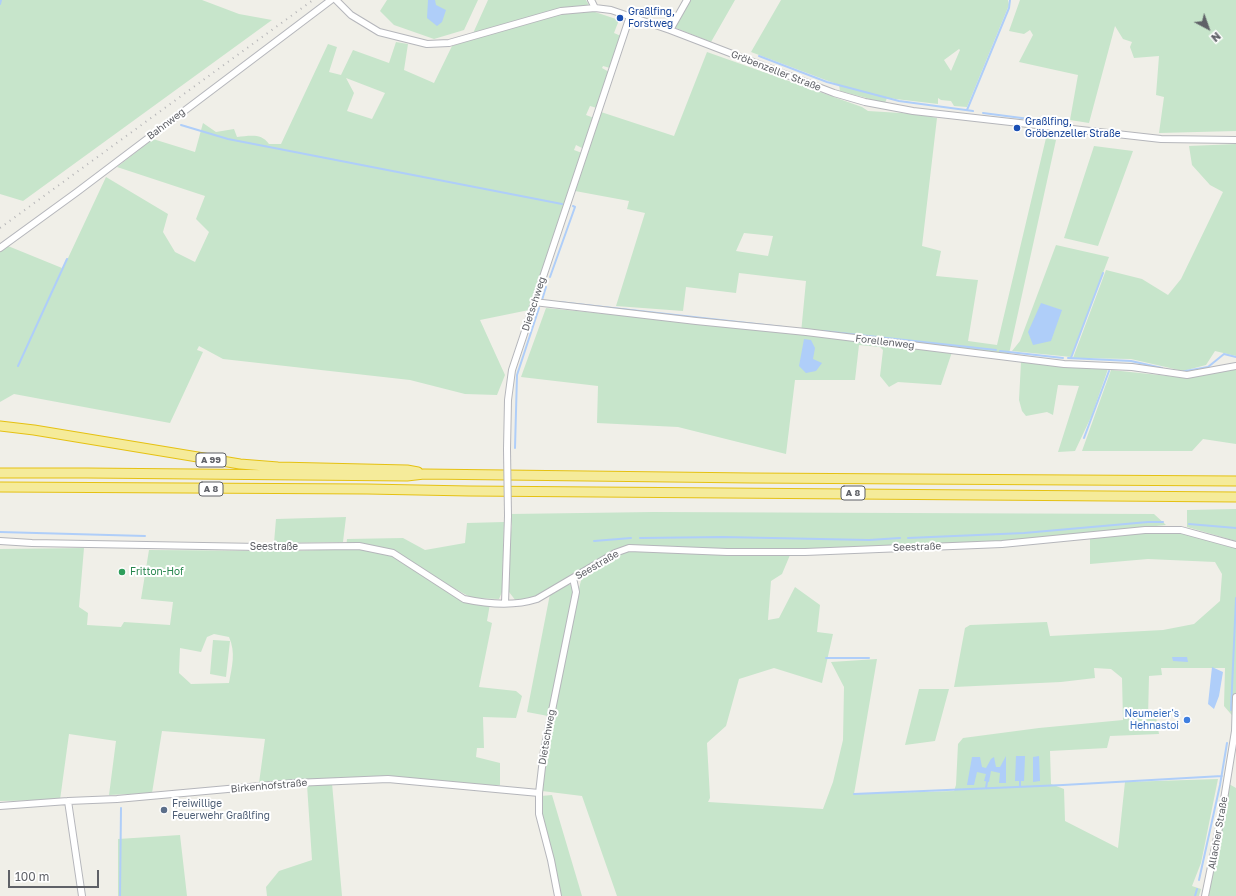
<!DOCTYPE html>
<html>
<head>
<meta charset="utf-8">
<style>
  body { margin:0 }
  #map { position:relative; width:1236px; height:896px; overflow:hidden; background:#f0efe8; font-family:"Golos Text",sans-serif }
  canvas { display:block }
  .north { position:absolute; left:1188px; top:8px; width:40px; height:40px; -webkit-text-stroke:3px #fff; paint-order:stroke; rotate:139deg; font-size:11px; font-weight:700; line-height:16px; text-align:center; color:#5f6167 }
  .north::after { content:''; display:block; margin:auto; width:14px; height:18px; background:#5f6167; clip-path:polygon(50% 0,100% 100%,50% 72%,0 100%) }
  .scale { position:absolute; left:8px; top:870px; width:91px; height:18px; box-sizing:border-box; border:2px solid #5f6167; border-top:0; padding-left:5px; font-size:12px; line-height:14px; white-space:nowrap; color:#5f6167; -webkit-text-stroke:3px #fff; paint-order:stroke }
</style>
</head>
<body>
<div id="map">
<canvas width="1236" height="896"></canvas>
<div class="north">N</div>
<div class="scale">100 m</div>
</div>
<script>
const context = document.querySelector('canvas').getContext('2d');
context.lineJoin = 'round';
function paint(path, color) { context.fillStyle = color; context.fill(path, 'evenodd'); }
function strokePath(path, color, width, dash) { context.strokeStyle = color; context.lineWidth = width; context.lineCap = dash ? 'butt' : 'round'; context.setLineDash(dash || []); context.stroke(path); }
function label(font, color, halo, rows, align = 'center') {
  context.font = font + ' "Golos Text",sans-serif'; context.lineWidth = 4; context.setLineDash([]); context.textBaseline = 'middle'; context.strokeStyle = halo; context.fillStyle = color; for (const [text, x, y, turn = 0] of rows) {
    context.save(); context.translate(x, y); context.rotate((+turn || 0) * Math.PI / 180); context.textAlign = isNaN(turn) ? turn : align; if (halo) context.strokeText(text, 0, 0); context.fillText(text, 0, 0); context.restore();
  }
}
paint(new Path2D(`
  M0 0H202L239 14 272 20 23 201 0 194Z
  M387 0H478L464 30 434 39 394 25 380 11Z
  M488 0H586L592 11 619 20 614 33 621 36 610 68 603 66 602 68 609 72 597 108 590 106 586 115 594 118 584 149 576 145 574 150 582 153 529 310 480 320 505 375 497 395 465 394 410 380 223 359 199 346 197 350 203 352 170 423 14 394 0 402V252L8 246 62 268 54 288 106 177 168 214 163 232 175 252 195 262 209 232 196 219 205 196 117 167 153 139 195 152 203 123 216 132 234 129 237 137C250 136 261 133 269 144H281L328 44 337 47 329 72 341 75 353 50 389 63 396 42 408 44 404 70 434 83 452 46 470 40ZM346 78 385 93 372 119 347 111 354 93Z
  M690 0H735L711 42 676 28 675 25Z
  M781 0H1008L1009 5 967 107 954 106 951 101 941 100 938 98V104L887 98 885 103 840 91 839 85 751 52ZM959 49 960 50 951 71 944 60Z
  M1020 0H1236V131L1159 133 1164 97 1156 95 1159 56 1134 58 1130 47 1132 42 1123 39 1115 26 1089 123 1070 120 1078 75 1019 62 1033 35 1030 30 1024 34 1009 31Z
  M707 52 862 107 868 111 917 114 937 118 922 246 941 251 936 276 978 280 968 341 997 345 1046 138 1056 140 1009 354 952 352 941 385 898 382 889 387 880 376 883 350 880 347 859 345 855 380H795L786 454 678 427 597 423 598 386 521 377 546 308 801 333 806 281 739 273 736 293 686 287 683 311 616 306 645 213 627 209 629 201 575 191 601 112 674 136ZM744 233 773 236 768 256 736 251Z
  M1236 144V356L1215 351 1206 365 1183 371 1131 359 1073 358 1106 270 1142 279 1168 295 1181 279 1223 192 1210 185 1192 165 1189 146Z
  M1094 146 1133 151 1098 246 1064 238Z
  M1056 245 1109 257 1071 357 1012 351 1020 341Z
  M1021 362 1108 369 1092 415 1075 451 1058 452 1079 386 1058 385 1053 415 1047 412 1026 416 1022 411 1019 400Z
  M1236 368V444L1203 439 1192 451H1082L1111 370 1188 378Z
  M1236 509V541L1187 527V510Z
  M653 512 1154 514 1166 525 1020 540 813 549H729L628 546 567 580 525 601H516L509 592 510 538 512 526 510 514Z
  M346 517 343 542 274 543 276 519Z
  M504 522 502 592 499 599 472 598 429 575 462 599 490 604 487 621 492 623 479 687 516 691 522 696 516 718 483 717 484 748H477L476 757 500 763V785L484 786 389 777 259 783 265 739 162 731 152 793 109 795 116 741 69 734 60 800 0 801V549L84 548 79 607 88 613 87 625 121 627 124 622 170 625 173 602 141 599 149 550 291 551 346 549 347 539 403 538 425 550 465 543 467 523ZM214 634 229 637C236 653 232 666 229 683L191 684 179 673 180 648 201 652 207 637Z
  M1145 532H1179L1236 547V720L1224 706 1225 668H1161L1162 675 1149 676 1148 718 1156 717 1159 734 1110 736 1107 748 1050 751 1051 784 1064 789 1065 821 1118 848 1125 782 1218 779 1201 863 1192 886 1201 889 1199 896H617L582 796 542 791 546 750 577 596 583 573 607 558 629 550 790 555 782 574 771 581 768 620 779 618 795 587 820 605 817 632 833 634 822 683 774 668 739 679 726 726 707 743 710 798 708 802 823 809 833 782 843 740 844 687 831 662 877 659 854 794 954 791 956 785 958 744 963 738 1039 728 1123 720 1122 678 1111 669 1094 668 1095 678 1061 682 954 687 965 628 970 625 1047 622 1050 636 1163 630 1194 624 1220 601 1222 574 1215 562 1148 559 1090 564V537Z
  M566 583 573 586V593L548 716 527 712 550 594Z
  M213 640 230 641 226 677 210 674Z
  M919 689H949L935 741 905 745Z
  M332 783 342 896H267L266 887 279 871 312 860 307 785Z
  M1229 784 1236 788V896H1207L1212 878Z
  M552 795 582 896H560L543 819 541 796Z
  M180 835 187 896H118V839Z`), '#c7e5cb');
paint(new Path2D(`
  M428 0H435L436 5 446 10 442 22 437 26 427 18Z
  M1041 303 1062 310 1051 341 1033 345 1028 332Z
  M804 339 811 340 815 348 813 359 822 363 816 371 806 373 799 366Z
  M1172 657H1187L1188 662 1173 661Z
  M1212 667 1223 672 1219 696 1214 709 1208 704Z
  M1006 756V783H999L1000 773 991 771 989 782 984 781 986 774 977 772 974 785H967L972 757H980L982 767 986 768 991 759 994 757 996 767H1000Z
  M1016 756H1025L1024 781H1015Z
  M1039 756 1040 781 1033 782V757Z`), '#afcef9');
strokePath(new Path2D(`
  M0 4 1 0
  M759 56 827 82 899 101 973 111
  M967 110 1009 8 1010 0
  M983 113 1037 120
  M181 125 228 139 562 204
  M550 277 575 207 573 206
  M542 300 546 287
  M559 302 783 327
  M823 331 996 350
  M1000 351 1063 358
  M1068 358 1131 361 1162 368
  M1071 358 1103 273
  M18 366 67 259
  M1180 372 1208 367 1224 354 1236 357
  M1084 438 1109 371
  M515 448 517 375 539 308
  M1189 524 1236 528
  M0 532 145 536
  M640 538 723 537 869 540 900 538
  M908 538 1024 533 1148 522H1163
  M594 541 631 538
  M826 658H869
  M1231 710 1236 598
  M1020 787V781
  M986 788 987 782
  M854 794 1063 785 1222 776
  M1199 880 1220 785 1227 743
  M120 896 121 808
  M1195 896 1197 889`), '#afcef9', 2);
const minor = new Path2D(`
  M336 0 351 15 379 32 427 44 449 43 561 11 595 8 611 10 670 30 834 93 865 102 913 111 1161 139 1236 140
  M591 0 595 8
  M670 30 687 0
  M0 248 77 192 331 0
  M534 302 696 321 806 332 1064 364 1132 367 1187 375 1236 366
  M507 449 508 400 512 370 630 16
  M0 541 32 543 260 547 359 546 393 553 464 599C487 604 515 606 537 599L615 553 629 548 727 552H805L1002 544 1145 530H1181L1236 545
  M505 603 508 516
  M68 801 82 896
  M0 806 68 801 117 799 294 783 388 779 539 793
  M558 896 551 860 539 814V793L544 750 576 592 573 578
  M1205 896 1221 818 1235 731 1236 697`);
const highway = new Path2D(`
  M0 426 34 430 240 464 278 467 407 470 418 472
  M0 473H87L407 476 424 474 751 478 1236 481
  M0 487 367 489 469 491 1236 497`);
strokePath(minor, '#b5b6bb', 8);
strokePath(highway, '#e5c112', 11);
strokePath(minor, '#fff', 6);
strokePath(highway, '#f5eb9a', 9);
strokePath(new Path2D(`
  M0 228 313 0`), '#b5b5b7', 2, [1, 5]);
const minorBridge = new Path2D(`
  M507 449 508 516`);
strokePath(minorBridge, '#b5b6bb', 8, []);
strokePath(minorBridge, '#fff', 6);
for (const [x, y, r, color] of [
  [620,18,4,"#1a4fb4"],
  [1017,128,4,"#1a4fb4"],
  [122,572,4,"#2e9e5b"],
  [1187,720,4,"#3f7fe0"],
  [164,810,4,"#5c6f8a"]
]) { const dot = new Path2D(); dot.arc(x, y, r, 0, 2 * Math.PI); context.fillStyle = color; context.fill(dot); strokePath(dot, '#fff', 1.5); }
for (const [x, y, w] of [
  [211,460,30],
  [211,489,24],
  [853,493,24]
]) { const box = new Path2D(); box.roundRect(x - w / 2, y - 7, w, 14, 3); context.fillStyle = '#fff'; context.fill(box); strokePath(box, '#5f6167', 1); }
label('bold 9px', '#5f6167', null, [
  ["A 99",211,460],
  ["A 8",211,489],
  ["A 8",853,493]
]);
label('10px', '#164399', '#fff', [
  ["Graßlfing,",628,12],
  ["Forstweg",628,24],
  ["Graßlfing,",1025,122],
  ["Gröbenzeller Straße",1025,134]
], 'left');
label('10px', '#5f6167', '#fff', [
  ["Gröbenzeller Straße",776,71,21],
  ["Bahnweg",166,124,-37],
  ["Dietschweg",534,304,-72],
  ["Forellenweg",885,342,7],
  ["Seestraße",274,547],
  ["Seestraße",917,547,-2],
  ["Seestraße",597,565,-30],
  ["Dietschweg",547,737,-80],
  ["Birkenhofstraße",269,786,-5],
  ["Allacher Straße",1218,833,-80]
]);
label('10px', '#27864d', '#fff', [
  ["Fritton-Hof",130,572]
], 'left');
label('10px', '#366cbe', '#fff', [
  ["Neumeier's",1179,714],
  ["Hehnastoi",1179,726]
], 'right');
label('10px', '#4e5e75', '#fff', [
  ["Freiwillige",172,804],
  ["Feuerwehr Graßlfing",172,816]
], 'left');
</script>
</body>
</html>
